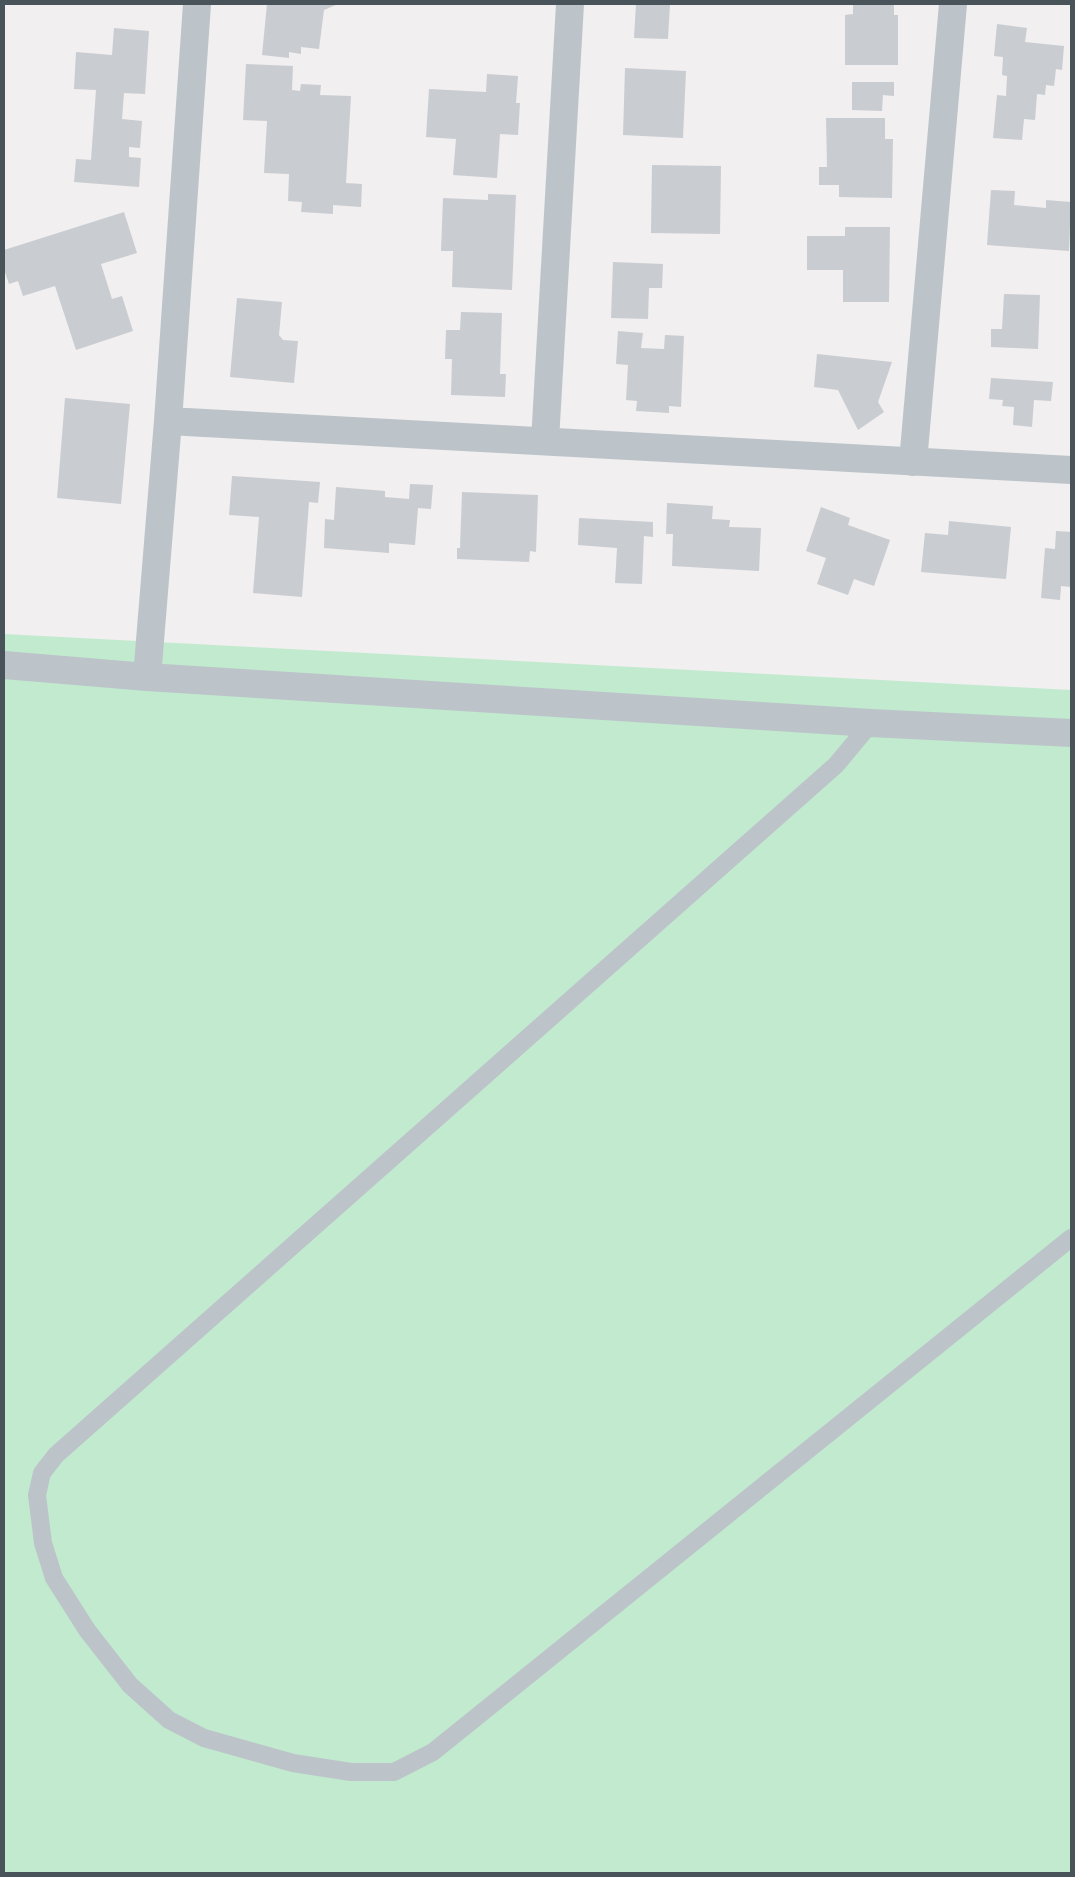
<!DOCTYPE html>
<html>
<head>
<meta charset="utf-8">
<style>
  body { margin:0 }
  #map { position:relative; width:1075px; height:1877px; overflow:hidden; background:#f1efef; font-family:"Asap Condensed",sans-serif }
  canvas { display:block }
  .frame { position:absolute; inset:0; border:5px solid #49535a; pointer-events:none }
</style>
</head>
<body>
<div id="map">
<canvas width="1075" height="1877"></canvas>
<div class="frame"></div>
</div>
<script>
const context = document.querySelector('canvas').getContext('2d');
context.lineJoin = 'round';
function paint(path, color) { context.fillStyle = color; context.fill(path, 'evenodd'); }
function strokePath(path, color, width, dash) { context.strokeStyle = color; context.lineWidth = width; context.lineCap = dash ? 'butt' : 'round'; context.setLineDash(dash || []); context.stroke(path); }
paint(new Path2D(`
  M4 634 1071 690V1873H4Z`), '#c2eacf');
paint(new Path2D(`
  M267 4H338L324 10 319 49 301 47V54L289 52V58L262 55Z
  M636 4H670L668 39 634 38Z
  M853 4H894V15H898V65H845V15L853 14Z
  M997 24 1027 28 1025 42 1064 46 1062 70 1056 69 1054 86 1046 85 1045 95 1037 94 1035 120 1024 119 1022 140 993 138 997 95 1006 96 1007 76 1002 75 1003 57 994 56Z
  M114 28 149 31 145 94 124 93 122 119 142 121 140 148 129 147V157L141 158 139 187 74 182 76 159 91 160 96 90 74 89 76 52 112 55Z
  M246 64 293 66 292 90 300 91 301 84 321 85 320 95 351 96 346 183 362 184 361 207 333 205V214L301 212 302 202 288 201 289 174 264 173 267 121 243 120Z
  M625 68 686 71 683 138 623 135Z
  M487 74 518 76 516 103H520L518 135 500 134 497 178 453 175 456 139 426 137 429 89 486 92Z
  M852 82H894V96L883 95 882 111 852 110Z
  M826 118H885V139H893L892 198 839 197V185H819V167H827Z
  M652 165 721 166 720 234 651 233Z
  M991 190 1015 191 1014 205 1046 208V200L1071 202 1069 251 987 245Z
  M488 194 516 195 512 290 452 287 453 251H441L443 198 488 200Z
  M124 212 137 253 101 264 112 299 122 296 133 331 76 350 55 286 23 296 18 281 9 284 4 269V250Z
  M845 227H890L889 302H843V270H807V236H845Z
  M613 262 663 264 662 288H649L648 319 611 318Z
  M1004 294 1040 295 1038 349 991 347V329H1002Z
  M237 298 282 302 279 335 283 340 298 341 294 383 230 377Z
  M461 312 502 313 500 374H506L505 397 451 395 452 359H445L446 330H460Z
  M618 331 643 333 641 348 664 349 665 335 684 336 681 407 669 406V413L636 411 637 401 626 400 628 365 616 364Z
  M817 354 892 362 878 402 884 412 858 430 838 390 814 387Z
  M991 378 1053 382 1051 401 1034 400 1032 427 1013 425 1014 407 1002 406 1003 400 989 399Z
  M65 398 130 404 121 504 57 498Z
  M232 476 320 482 318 503 309 502 302 597 253 593 259 517 229 515Z
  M410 484 433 485 431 509 418 508 415 545 389 543V553L324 548 325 519 334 520 336 487 385 491V497L409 499Z
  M462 492 538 495 536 552 530 551 529 562 457 559V548H460Z
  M667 503 713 506 712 519 730 520 729 527 761 528 759 571 672 566 673 534H666Z
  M821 507 850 518 848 525 890 540 874 586 854 579 848 595 817 584 826 558 806 551Z
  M579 518 653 522V537L644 536 642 584 615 583 617 548 578 545Z
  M949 521 1011 527 1006 579 921 572 925 533 948 535Z
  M1056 531 1071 532V587L1061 586 1060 600 1041 598 1045 548 1055 549Z`), '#c9ccd1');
strokePath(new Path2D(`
  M871 723 836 765 56 1455 42 1473 37 1495 43 1543 54 1578 87 1630 130 1685 169 1720 204 1738 293 1763 351 1772H394L433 1752 1071 1238`), '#bcc4ca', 18);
strokePath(new Path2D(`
  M168 421 1071 470
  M545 441 570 4
  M913 462 953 4
  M4 665 147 677 871 723 1071 733
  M147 677 168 421 197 4`), '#bcc4ca', 28);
</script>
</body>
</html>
